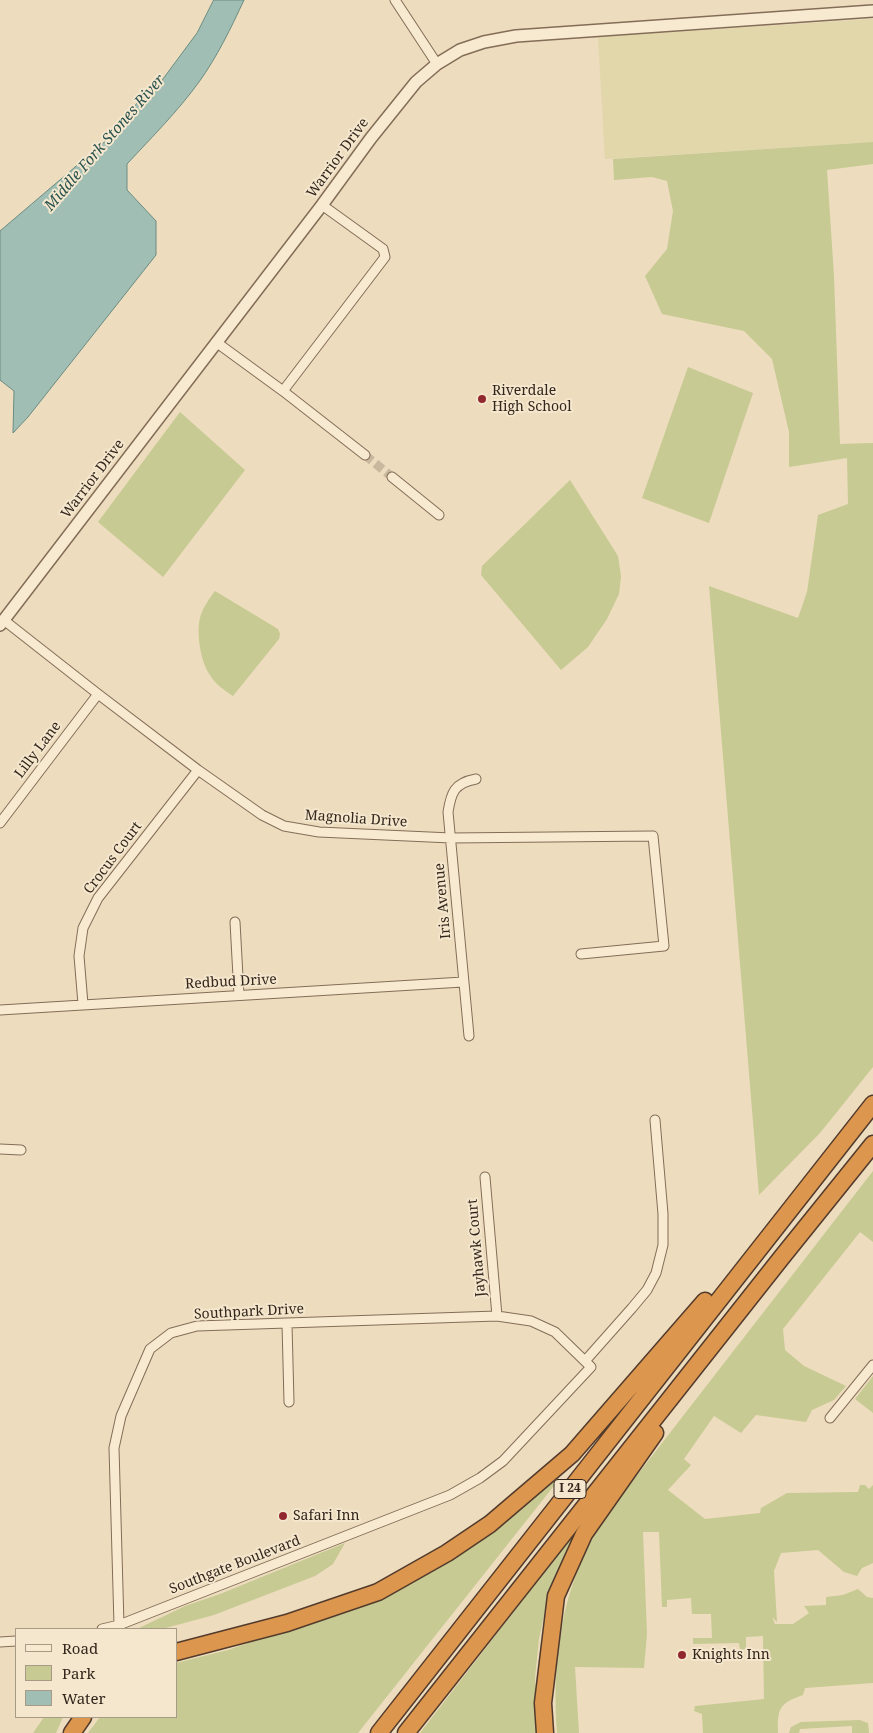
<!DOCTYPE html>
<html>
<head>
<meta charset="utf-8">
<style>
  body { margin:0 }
  #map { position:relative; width:873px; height:1733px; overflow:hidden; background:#eddcbe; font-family:"Noto Serif",serif }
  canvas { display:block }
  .legend { position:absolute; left:15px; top:1628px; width:162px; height:90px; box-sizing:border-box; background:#f4e7cd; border:1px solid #a79a86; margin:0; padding:6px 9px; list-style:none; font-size:15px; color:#34261c }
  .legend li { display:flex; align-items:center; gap:10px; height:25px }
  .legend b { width:25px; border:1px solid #a79a86 }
</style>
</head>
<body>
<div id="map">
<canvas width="873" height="1733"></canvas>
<ul class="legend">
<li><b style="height:6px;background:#f8ead1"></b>Road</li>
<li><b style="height:14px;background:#c7ca92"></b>Park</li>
<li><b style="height:14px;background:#a1beb4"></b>Water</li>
</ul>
</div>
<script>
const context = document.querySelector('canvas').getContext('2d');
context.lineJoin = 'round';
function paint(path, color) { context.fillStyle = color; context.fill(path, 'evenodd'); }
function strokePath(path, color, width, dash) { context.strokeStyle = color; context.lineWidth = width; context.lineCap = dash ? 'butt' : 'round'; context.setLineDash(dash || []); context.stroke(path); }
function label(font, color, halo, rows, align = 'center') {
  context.font = font + ' "Noto Serif",serif'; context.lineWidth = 4; context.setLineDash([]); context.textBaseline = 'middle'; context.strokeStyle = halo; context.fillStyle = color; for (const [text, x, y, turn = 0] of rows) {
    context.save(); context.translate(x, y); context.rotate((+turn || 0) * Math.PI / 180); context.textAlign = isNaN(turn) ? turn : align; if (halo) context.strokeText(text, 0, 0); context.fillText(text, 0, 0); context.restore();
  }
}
paint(new Path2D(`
  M873 19V142L605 159 598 37Z`), '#e2d6ab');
paint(new Path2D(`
  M873 142V164L827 170 834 276 840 444 873 443V1067L820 1133 759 1195 709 586 798 618 807 592 818 515 848 504 847 458 789 467V432L772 359 744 331 662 314 645 276 667 249 673 211 667 181 652 177 614 180 613 159Z
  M688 367 753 393 709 523 642 498Z
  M180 412 245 470 163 577 98 522Z
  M570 480 618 556 621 576 619 594 607 619 588 647 561 670 481 575 482 566Z
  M215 591 278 629 280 634 279 639 233 696C224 690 215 684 210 675 201 663 196 633 200 618 202 609 209 599 215 591Z
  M873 1171V1242L860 1232 783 1329 785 1350 804 1366 846 1386 834 1400 812 1410 806 1422 756 1415 741 1433 714 1416 684 1459 691 1465 668 1490 705 1519 760 1513 761 1508 787 1493 858 1492 860 1485H865L869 1489 873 1485V1563L862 1568 857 1576 844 1572 818 1550 781 1553 774 1571 777 1622 772 1617 775 1624H793L809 1613 804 1606 826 1605V1597L843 1595 858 1589 867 1597 873 1598V1683L805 1688 803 1695C780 1703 777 1708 778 1733H703L702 1714 694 1711 695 1706 764 1699 763 1636 746 1637V1649L740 1650 739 1643 693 1644V1638H712L711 1614H692L691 1598 667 1600V1607H662L659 1532H643L647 1634 644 1668 575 1667 579 1733H557C552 1663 560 1599 593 1537 599 1526 607 1515 614 1505Z
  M873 1376V1413L855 1399Z
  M554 1478 557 1482 358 1733H88L100 1717H176V1663L228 1650 323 1617 391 1590Z
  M577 1530 556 1576 547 1602 539 1639 535 1678 538 1733H420Z
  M345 1543 333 1564 315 1576 214 1615 162 1629H137L185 1606 220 1594Z
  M44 1717H63L56 1733H33Z
  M860 1720 868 1723 869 1733H852V1726L800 1729 799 1733H789L791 1727 801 1722Z`), '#c7ca92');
const water = new Path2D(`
  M214 0H244C231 28 217 57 199 82 178 111 152 137 127 164V190L156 221V255L28 417 13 433 14 391 0 380V231L115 133 137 103 157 87 197 33Z`);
paint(water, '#a1beb4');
strokePath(water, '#698b81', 1);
strokePath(new Path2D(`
  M365 455 392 477`), '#c8b89e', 9, [9, 4.5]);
const minor = new Path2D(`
  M395 0 437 64
  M216 342 283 391 365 455
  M283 391 385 257 383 249 322 205
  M392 477 439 515
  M5 621 98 694 198 770 262 815 284 826 319 832 451 838 653 836 664 946 581 954
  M0 823 98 694
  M235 922 239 995
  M83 1004 79 956 83 928 98 898 198 770
  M0 1010 463 982
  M469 1036 448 812C451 793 454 783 476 779
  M0 1149 21 1150
  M485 1177 497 1316
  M287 1324 289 1402
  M585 1361 632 1308 647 1290 656 1273 663 1245V1214L655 1120
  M830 1418 873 1365
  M102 1629 119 1625 450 1495 480 1478 503 1461 591 1367 555 1332 531 1321 497 1316 197 1326 171 1333 150 1349 121 1416 114 1448 119 1625
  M0 1642 16 1641`);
const tertiary = new Path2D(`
  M0 625 322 205 371 138 416 82 437 64 460 50 484 42 516 36 873 11`);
const motorway = new Path2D(`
  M176 1652 287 1623 378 1592 447 1553 490 1524 572 1454 705 1301
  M72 1733 83 1717
  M379 1733 873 1104
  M406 1733 782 1257 873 1144
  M545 1733 543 1703 556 1596 584 1534 655 1433`);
strokePath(minor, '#846d57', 11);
strokePath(tertiary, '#846d57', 14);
strokePath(motorway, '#523b2c', 19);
strokePath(minor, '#f8ead1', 9);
strokePath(tertiary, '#f8ead1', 11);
strokePath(motorway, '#dc964e', 16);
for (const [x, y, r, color] of [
  [482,399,5,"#92282f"],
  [283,1516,5,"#92282f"],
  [682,1655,5,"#92282f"]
]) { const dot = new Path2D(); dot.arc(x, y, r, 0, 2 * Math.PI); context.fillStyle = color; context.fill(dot); strokePath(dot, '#f4e7cd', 2); }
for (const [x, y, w] of [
  [570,1489,32]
]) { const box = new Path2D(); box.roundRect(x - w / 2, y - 9.5, w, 19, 4); context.fillStyle = '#f4e7cd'; context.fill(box); strokePath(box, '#34261c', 1); }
label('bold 12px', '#34261c', null, [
  ["I 24",570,1489]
]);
label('14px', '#34261c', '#f4e7cd', [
  ["Warrior Drive",338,158,-54],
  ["Warrior Drive",93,479,-53],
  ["Lilly Lane",38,750,-53],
  ["Magnolia Drive",356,819,4],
  ["Crocus Court",113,858,-53],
  ["Iris Avenue",443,901,-95],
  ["Redbud Drive",231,982,-3],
  ["Jayhawk Court",477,1248,-95],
  ["Southpark Drive",249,1312,-3],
  ["Southgate Boulevard",235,1565,-21]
]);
label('14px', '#34261c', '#f4e7cd', [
  ["Riverdale",492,391],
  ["High School",492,407],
  ["Safari Inn",293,1516],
  ["Knights Inn",692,1655]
], 'left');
label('italic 15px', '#2b534f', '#f4e7cd', [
  ["Middle Fork Stones River",105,143,-49]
]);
</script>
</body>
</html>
